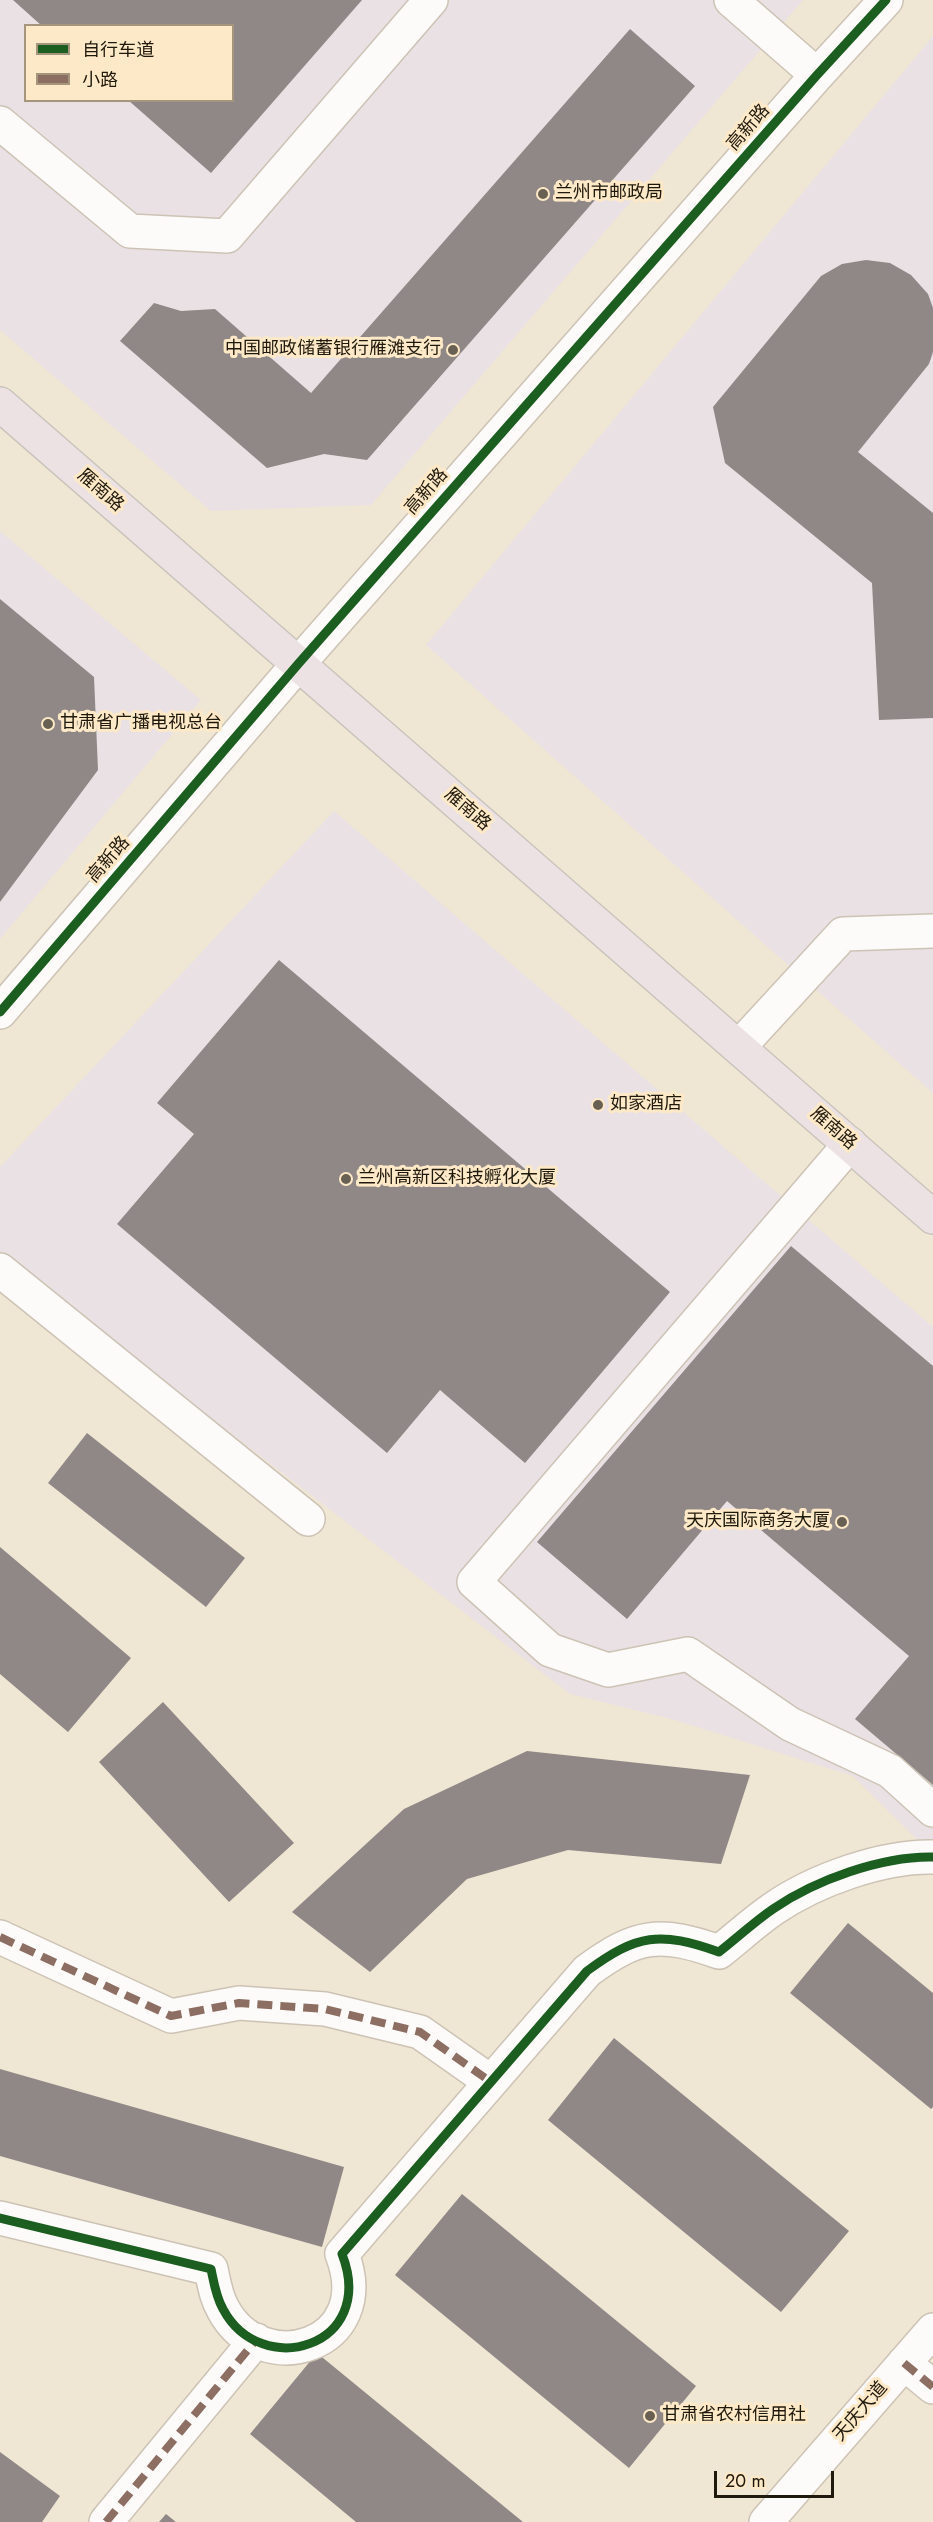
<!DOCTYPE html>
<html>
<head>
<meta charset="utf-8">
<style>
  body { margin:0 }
  #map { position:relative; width:933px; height:2522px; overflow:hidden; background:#f0e6d4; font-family:Jost,"Noto Sans SC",sans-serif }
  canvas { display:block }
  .legend { position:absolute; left:24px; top:24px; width:210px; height:78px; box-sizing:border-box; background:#fde9c7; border:2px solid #a4957c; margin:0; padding:8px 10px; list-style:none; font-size:18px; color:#1f180c }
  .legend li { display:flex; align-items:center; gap:12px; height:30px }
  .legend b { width:30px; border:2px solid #a4957c }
  .scale { position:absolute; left:714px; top:2471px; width:120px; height:27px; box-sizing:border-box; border:3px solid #1f180c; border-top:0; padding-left:8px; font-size:18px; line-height:21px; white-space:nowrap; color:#1f180c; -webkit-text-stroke:4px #fde9c7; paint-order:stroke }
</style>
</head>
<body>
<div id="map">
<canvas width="933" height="2522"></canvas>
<ul class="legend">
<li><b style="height:8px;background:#1b5e20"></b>自行车道</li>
<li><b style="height:8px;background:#8d6e63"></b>小路</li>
</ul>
<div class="scale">20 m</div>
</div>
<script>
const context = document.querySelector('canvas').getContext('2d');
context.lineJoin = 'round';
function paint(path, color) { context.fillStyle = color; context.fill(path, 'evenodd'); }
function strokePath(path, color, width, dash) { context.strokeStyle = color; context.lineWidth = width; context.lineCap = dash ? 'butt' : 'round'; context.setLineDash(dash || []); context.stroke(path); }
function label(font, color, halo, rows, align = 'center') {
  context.font = font + ' Jost,"Noto Sans SC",sans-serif'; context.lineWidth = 6; context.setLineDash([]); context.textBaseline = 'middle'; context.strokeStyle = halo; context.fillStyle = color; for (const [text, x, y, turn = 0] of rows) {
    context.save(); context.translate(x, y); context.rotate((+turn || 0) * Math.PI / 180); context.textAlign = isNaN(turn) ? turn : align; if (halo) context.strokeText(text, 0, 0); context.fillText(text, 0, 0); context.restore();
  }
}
paint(new Path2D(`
  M0 0H803L371 505 211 511 0 330ZM26 26H232V100H26Z
  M933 36V1093L426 645Z
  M0 531 201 700 0 939Z
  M334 811 933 1327V1855L853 1776 675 1720 570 1694 0 1256V1167Z`), '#eae1e4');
paint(new Path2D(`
  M13 0H362L211 173 128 100H232V26H42Z
  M630 29 695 86 367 460 324 454 267 468 120 341 154 303 181 311 215 309 311 393Z
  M866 260 890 263 911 275 928 294 933 308V352L929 364 858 452 933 513V718L879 720 872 583 725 463 713 407 821 276 842 264Z
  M0 599 94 677 98 770 0 902Z
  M279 960 670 1292 525 1463 440 1390 387 1453 117 1224 194 1134 157 1103Z
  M791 1246 933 1366V1785L855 1719 909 1656 727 1501 627 1619 537 1542Z
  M87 1433 245 1558 206 1607 48 1483Z
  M0 1547 131 1658 68 1732 0 1674Z
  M163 1702 294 1843 229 1902 99 1762Z
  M527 1751 750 1775 721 1864 568 1850 467 1879 370 1972 292 1912 404 1809Z
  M848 1923 933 1993V2107L931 2109 790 1993Z
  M614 2038 849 2231 781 2312 548 2120Z
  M0 2069 344 2167 322 2247 0 2156Z
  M462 2194 696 2386 629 2468 395 2275Z
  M317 2353 523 2522H356L250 2434Z
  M0 2452 60 2496 42 2522H0Z
  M166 2514 176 2522H159Z`), '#8f8886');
const minor = new Path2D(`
  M731 0 817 75
  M0 123 130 231 227 236 431 0
  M0 1012 299 663 817 75 886 0
  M739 1047 843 934 933 931
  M850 1144 474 1582 550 1650 608 1670 688 1654 790 1724 890 1771 933 1810
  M0 1270 308 1519
  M0 1937 171 2016 239 2003 325 2009 420 2032 491 2082
  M0 2218 211 2269C214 2283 216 2297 223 2309 261 2381 378 2347 342 2254L587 1971C637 1934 660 1931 719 1952 737 1938 754 1922 773 1909 815 1880 882 1856 933 1857
  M904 2363 933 2387
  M106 2522 256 2340
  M766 2522 933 2330`);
const major = new Path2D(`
  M0 404 933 1217`);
strokePath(minor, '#ccc3b5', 36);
strokePath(major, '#c8c4bb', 36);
strokePath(minor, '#fdfbf9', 33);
strokePath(major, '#ede2e3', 33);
strokePath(new Path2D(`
  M0 1937 171 2016 239 2003 325 2009 420 2032 491 2082
  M904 2363 933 2387
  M106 2522 256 2340`), '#8d6e63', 8, [15, 8]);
strokePath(new Path2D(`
  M0 1012 299 663 817 75 886 0
  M0 2218 211 2269C214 2283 216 2297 223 2309 261 2381 378 2347 342 2254L587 1971C637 1934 660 1931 719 1952 737 1938 754 1922 773 1909 815 1880 882 1856 933 1857`), '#1b5e20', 9);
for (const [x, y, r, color] of [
  [543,194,6,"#686052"],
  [453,350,6,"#686052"],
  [48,724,6,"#686052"],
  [598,1105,6,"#686052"],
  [346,1179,6,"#686052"],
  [842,1522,6,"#686052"],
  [650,2416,6,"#686052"]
]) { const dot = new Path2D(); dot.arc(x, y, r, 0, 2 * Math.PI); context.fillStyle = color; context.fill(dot); strokePath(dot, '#fde9c7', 2); }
label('18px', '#1f180c', '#fde9c7', [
  ["高新路",749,128,-49],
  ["雁南路",100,491,41],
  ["高新路",427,492,-49],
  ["雁南路",467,810,41],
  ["高新路",109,860,-49],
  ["雁南路",833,1129,41],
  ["天庆大道",861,2412,-49]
]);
label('18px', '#1f180c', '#fde9c7', [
  ["兰州市邮政局",555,194],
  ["中国邮政储蓄银行雁滩支行",441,350,"right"],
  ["甘肃省广播电视总台",60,724],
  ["如家酒店",610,1105],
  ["兰州高新区科技孵化大厦",358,1179],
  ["天庆国际商务大厦",830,1522,"right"],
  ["甘肃省农村信用社",662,2416]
], 'left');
</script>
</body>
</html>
